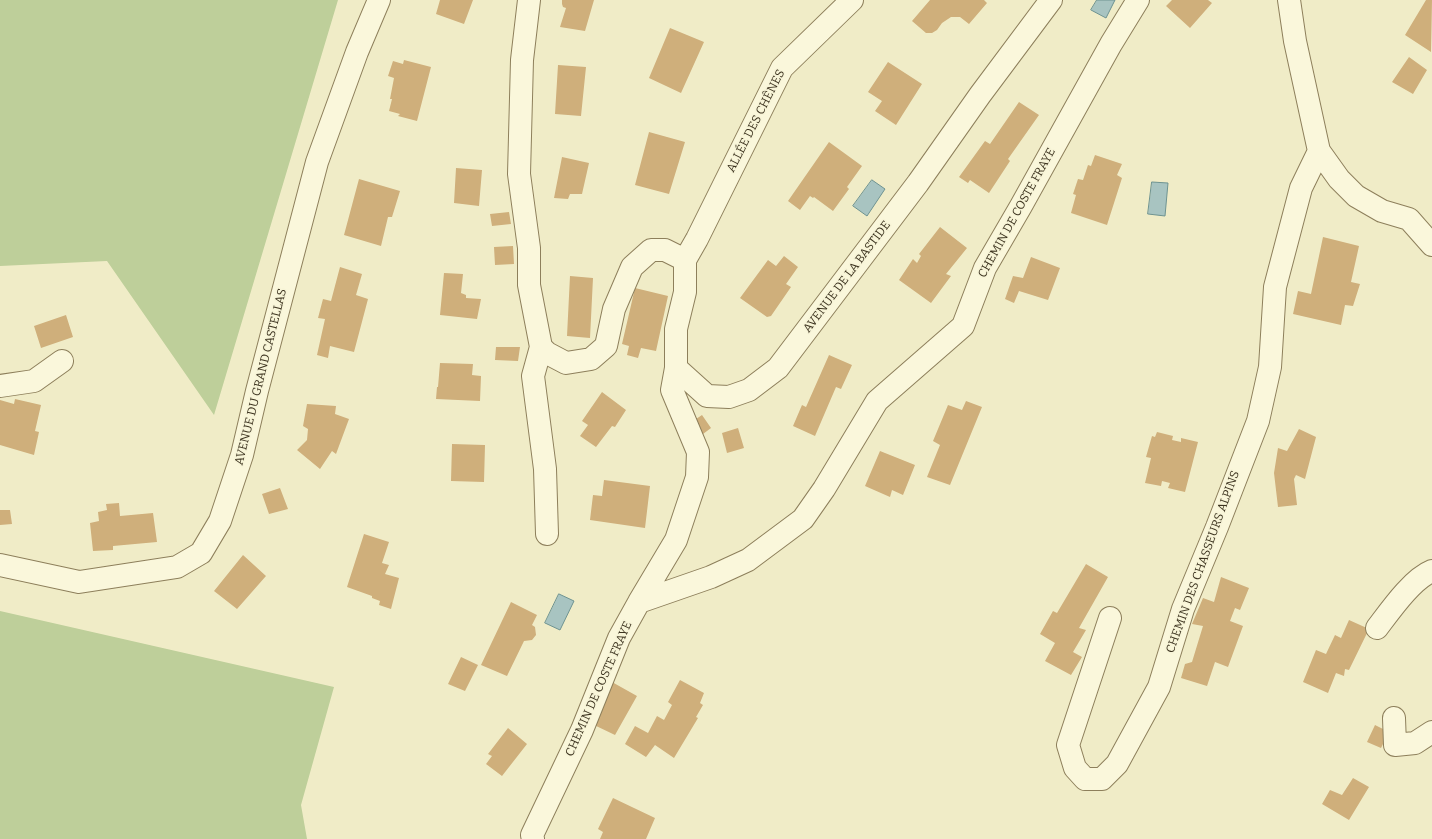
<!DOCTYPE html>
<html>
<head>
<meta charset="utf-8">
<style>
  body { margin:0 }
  canvas { display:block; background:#f0ecc7 }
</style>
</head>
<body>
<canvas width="1432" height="839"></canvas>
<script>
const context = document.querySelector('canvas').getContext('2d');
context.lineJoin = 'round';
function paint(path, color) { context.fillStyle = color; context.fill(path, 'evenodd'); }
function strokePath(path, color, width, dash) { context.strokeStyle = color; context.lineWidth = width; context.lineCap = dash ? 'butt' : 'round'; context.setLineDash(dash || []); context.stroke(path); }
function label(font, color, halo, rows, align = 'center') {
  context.font = font + ' Bitter,serif'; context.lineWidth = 3; context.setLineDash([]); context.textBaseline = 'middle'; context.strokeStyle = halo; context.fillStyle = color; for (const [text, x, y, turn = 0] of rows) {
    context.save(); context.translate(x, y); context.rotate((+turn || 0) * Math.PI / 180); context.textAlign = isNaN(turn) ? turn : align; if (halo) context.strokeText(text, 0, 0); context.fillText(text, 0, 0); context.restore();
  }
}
paint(new Path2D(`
  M0 0H338L214 415 107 261 0 266Z
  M0 611 334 687 301 805 307 839H0Z`), '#becf9a');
const water = new Path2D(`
  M1097 0H1115L1106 18 1091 10Z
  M872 180 885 189 867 216 853 206Z
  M1152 182 1168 183 1165 216 1148 214Z
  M559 594 574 601 560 630 545 623Z`);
paint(water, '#a8c4c1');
strokePath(water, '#6e9391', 1);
paint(new Path2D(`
  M440 0H473L464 24 436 14Z
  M562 0H594L585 31 560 27 566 8 563 7 562 4Z
  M930 0H984L987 3 969 24 960 17H951L942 23 937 30 932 33H926L912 21Z
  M1172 0H1208L1212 3 1190 28 1166 6Z
  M1426 0H1432L1431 52 1405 35Z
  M670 28 704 42 681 93 649 78Z
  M1409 57 1427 70 1413 94 1392 82Z
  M404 60 431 67 417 121 398 116 400 114 389 111 392 99H390L394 78 388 76 393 61 403 64Z
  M888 62 922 84 896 125 875 111 882 101 868 92Z
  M558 65 586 67 581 116 555 114Z
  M1019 102 1039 115 1008 159 1010 161 989 193 970 180 968 183 959 177 985 141 990 144Z
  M649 132 685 142 669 194 635 185Z
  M829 142 862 166 847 187 849 189 833 211 814 197 813 198 810 196 800 210 788 201Z
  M1095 155 1122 164 1117 175 1122 178 1107 225 1071 213 1076 195 1073 194 1078 179 1083 180 1088 165 1091 166Z
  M562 157 589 163 582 194H570L568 199 554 198Z
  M456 168 482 170 479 206 454 203Z
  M359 179 400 191 392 217H388L381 246 344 235Z
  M509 212 511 224 492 226 490 214Z
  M940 227 967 248 946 274 951 276 931 303 899 280 913 259 917 263 921 256 919 254Z
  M1323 237 1359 246 1351 282 1360 284 1353 306 1345 305 1341 325 1293 314 1298 291 1311 294Z
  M513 246 514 264 495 265 494 247Z
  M784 256 798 267 786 284 791 287 771 316 767 317 740 298 768 260 776 266Z
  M1031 257 1060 268 1048 300 1019 291 1014 303 1005 299 1013 276 1023 278Z
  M340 267 362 274 356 295 368 299 354 352 330 346 328 358 317 355 325 319 318 318 323 299 331 301Z
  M444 273 463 274 461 293 466 295V298L481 299 477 319 440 315Z
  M570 276 593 278 590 338 567 336Z
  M635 288 668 296 656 351 641 348 638 358 627 355 629 346 622 344Z
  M66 315 73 337 41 348 34 326Z
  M496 347H520L518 361 495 360Z
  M829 355 852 365 841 389 836 387 815 436 793 426 802 405 806 407Z
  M440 363 473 364 472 375 481 376 480 401 436 399 437 387H438Z
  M602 392 626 410 615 427 612 426 596 447 580 436 588 425 582 421Z
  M15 399 41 405 35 431 39 432 34 455 0 445V400L14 404Z
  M966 401 982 407 950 485 927 477 940 445 933 441 948 405 962 410Z
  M307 404 336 406 335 414 349 419 336 454 332 451 320 469 297 450 307 440 308 429 303 426Z
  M702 415 711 428 703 434 693 421Z
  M738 428 744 448 727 453 722 433Z
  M1299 429 1316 437 1305 479 1296 475 1294 479 1297 505 1278 507 1274 473 1278 448 1287 451Z
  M1157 432 1173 436 1172 440 1181 442V438L1198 442 1185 492 1168 488 1170 483 1162 481 1161 486 1145 483 1151 458 1146 457 1152 436 1155 437Z
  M452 444 485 445 484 482 451 481Z
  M880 451 915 465 903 495 892 490 890 497 865 486Z
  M604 480 650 486 645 528 590 520 593 495 602 496Z
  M280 488 288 509 269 514 262 494Z
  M119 503 120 516 153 513 157 542 113 546V550L93 551 90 523 99 521 98 512 107 510 106 504Z
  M0 510H10L12 524 0 525Z
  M364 534 389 542 382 563 389 565 385 574 399 578 391 609 379 605 380 601 372 598V596L347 587Z
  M243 555 266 576 237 609 214 591Z
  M1086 564 1108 577 1079 628 1086 630 1073 652 1082 657 1071 675 1045 661 1055 643 1040 634 1053 611 1057 613Z
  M1221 577 1249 588 1240 610 1235 608 1230 621 1243 626 1228 667 1215 662 1207 686 1181 678 1185 664 1192 662 1203 626 1192 624 1203 598 1214 602Z
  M511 602 537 615 532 625 535 627 536 635 532 640 524 641 507 676 481 665Z
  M1349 620 1369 629 1349 670 1345 669 1344 676 1336 673 1328 693 1303 682 1316 650 1326 654 1335 635 1341 638Z
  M461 657 478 665 465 691 448 684Z
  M680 680 704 693 700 703 703 705 696 717 698 718 674 758 655 745 646 757 625 744 635 726 648 733 657 716 664 720 672 705 668 702Z
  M612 682 637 696 615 735 592 724Z
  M1375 725 1389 732 1381 748 1367 742Z
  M508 728 527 744 502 776 486 764 492 756 488 754Z
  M1353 778 1369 787 1349 820 1322 804 1330 790 1342 795Z
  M613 798 655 818 646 839H600L603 832 598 829Z`), '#cfaf7b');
const minor = new Path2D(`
  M529 0 522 60 519 174 529 248V285L541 347 547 353 566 363 591 359 606 346 614 309 632 267 651 250H665L685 260
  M1289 0 1295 41 1319 151 1339 179 1356 196 1382 211 1409 219 1432 245
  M685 260V292L676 329V368L707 396 729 397 749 390 778 368 918 183 980 95 1051 0
  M685 260 697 239 782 68 852 0
  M541 347 533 376 545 469 547 534
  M0 386 34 381 62 361
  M0 565 79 582 177 567 201 553 220 521 242 455 257 391 317 162 357 52 379 0
  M639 602 676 540 697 477 698 452 672 390 676 368
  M1110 618 1068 745 1075 768 1085 779H1102L1117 764 1159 687 1183 609 1217 527 1258 421 1270 367 1275 287 1301 188 1319 151
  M1377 628C1390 611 1412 579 1432 571
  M1394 718 1395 745 1415 743 1432 732
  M533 839 532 835 582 730 619 638 639 602 711 577 748 560 803 519 824 489 877 401 963 326 985 268 1021 206 1111 44 1138 0`);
strokePath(minor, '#8d7f5b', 24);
strokePath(minor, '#faf7db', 22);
label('12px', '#3c331f', '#f7f4d7', [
  ["ALLÉE DES CHÊNES",756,121,-63],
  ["CHEMIN DE COSTE FRAYE",1017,213,-61],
  ["AVENUE DE LA BASTIDE",847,277,-53],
  ["AVENUE DU GRAND CASTELLAS",261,377,-76],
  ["CHEMIN DES CHASSEURS ALPINS",1203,562,-70],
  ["CHEMIN DE COSTE FRAYE",599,689,-66]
]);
</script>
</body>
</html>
